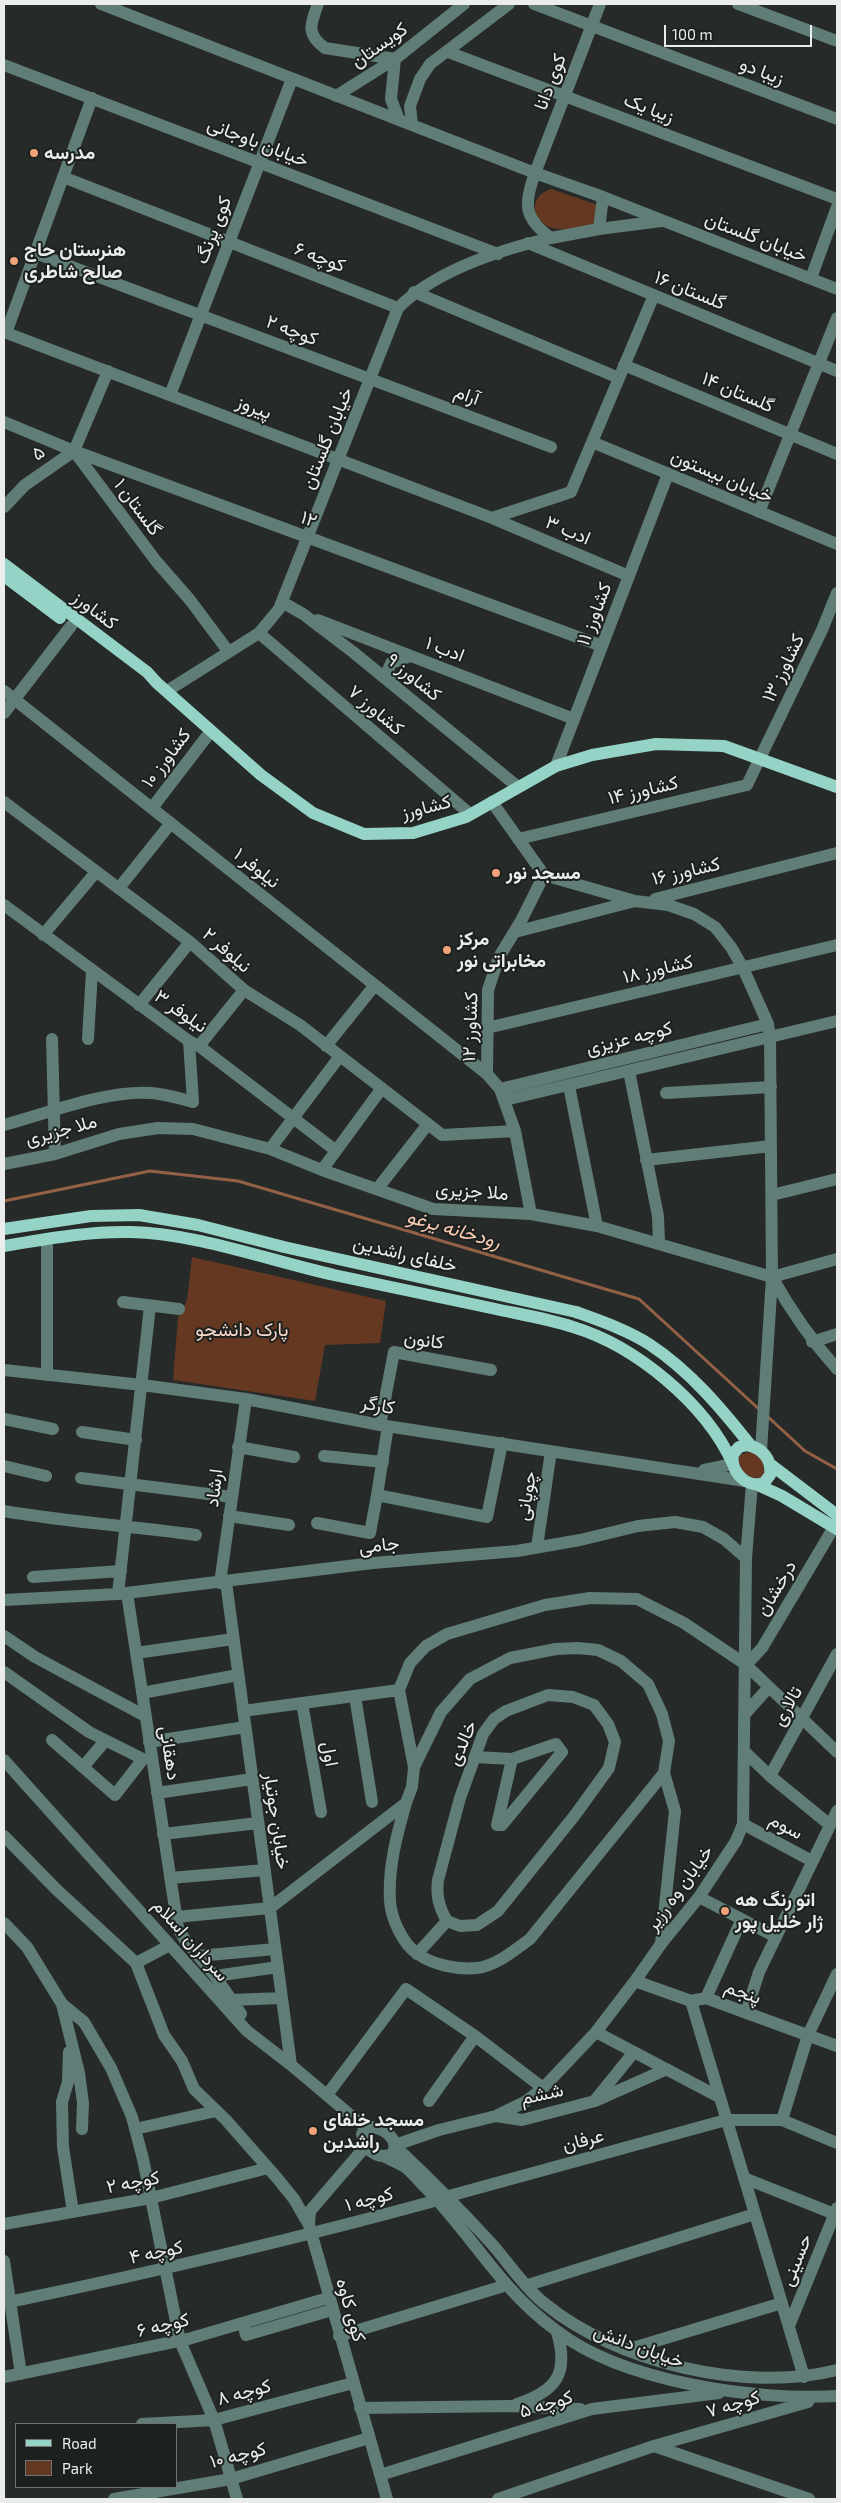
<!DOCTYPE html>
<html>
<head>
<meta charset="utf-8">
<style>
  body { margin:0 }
  #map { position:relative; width:841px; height:2503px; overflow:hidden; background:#262a29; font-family:"Exo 2",sans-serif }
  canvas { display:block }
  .frame { position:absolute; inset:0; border:5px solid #ebeded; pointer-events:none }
  .legend { position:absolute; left:15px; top:2423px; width:162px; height:65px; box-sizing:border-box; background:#1c201f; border:1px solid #6f7271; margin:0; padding:6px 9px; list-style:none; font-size:15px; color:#ebeded }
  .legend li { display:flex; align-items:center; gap:10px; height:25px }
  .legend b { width:25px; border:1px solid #6f7271 }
  .scale { position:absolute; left:664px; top:25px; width:148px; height:22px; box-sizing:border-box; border:2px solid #ebeded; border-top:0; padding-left:6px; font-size:15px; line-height:18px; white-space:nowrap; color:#ebeded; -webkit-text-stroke:4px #1c201f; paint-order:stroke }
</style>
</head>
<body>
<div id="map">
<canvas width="841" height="2503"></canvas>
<div class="frame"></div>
<ul class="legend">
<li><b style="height:6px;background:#95d3c7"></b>Road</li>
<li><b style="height:14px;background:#653821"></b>Park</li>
</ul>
<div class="scale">100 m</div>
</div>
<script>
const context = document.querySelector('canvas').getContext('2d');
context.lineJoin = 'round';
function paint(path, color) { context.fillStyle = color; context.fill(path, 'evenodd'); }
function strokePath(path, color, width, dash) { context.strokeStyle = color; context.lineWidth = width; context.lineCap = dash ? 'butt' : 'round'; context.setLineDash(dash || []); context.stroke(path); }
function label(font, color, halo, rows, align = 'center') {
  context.font = font + ' "Exo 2",Vazirmatn,sans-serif'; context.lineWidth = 4; context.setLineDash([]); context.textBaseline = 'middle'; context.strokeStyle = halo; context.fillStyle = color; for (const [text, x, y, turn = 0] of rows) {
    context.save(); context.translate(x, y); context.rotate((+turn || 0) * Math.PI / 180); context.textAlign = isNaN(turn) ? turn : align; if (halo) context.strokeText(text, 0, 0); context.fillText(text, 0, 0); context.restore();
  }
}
paint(new Path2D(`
  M551 189 598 205 593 225C582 226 569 230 558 229 534 227 524 197 551 189Z
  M192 1257 386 1301 380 1343 325 1345 315 1401 173 1380 178 1318 187 1300Z
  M747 1452C762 1454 766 1464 763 1478 748 1479 738 1473 739 1456Z`), '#653821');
strokePath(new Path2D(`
  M4 1201 150 1171 238 1181 639 1299 760 1410
  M766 1415 805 1451 837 1469`), '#946147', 3);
strokePath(new Path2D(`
  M101 4 535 173 600 4
  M318 4C311 23 305 34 325 48L395 59 391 99 399 120
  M534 4 837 119
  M738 4 837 41
  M448 52 837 199
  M4 65 498 254
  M336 96 395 59 464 4
  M412 125 410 106 420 79 430 64 509 4
  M535 173 603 197 599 229 551 238C523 218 524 203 535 173Z
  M63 177 398 308
  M603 197 837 289
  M599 229 661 221
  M528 243 837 371
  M35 253 551 447
  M811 278 837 207
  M414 292 619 378
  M4 332 492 518 629 576
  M6 333 92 98
  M624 365 837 454
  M108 371 74 451 156 561 190 600 228 651
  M170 395 292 79
  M4 422 74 451 602 646
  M592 442 837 544
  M4 507 25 485 74 451
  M759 512 837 318
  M492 518 571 492 654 295
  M282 602 303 614 353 652 518 787
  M318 620 574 719
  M259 633 470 814
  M390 681 388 670 391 663 410 656
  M4 691 487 1074
  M167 691 259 633 279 609 398 308C436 270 499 250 551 238
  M4 713 71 626
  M556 766 668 474
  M4 802 190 942 244 990 300 1025 428 1124
  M492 802 544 875 521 921 499 957 488 990 487 1074 500 1089 515 1131 531 1214
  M152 808 211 731
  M518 839 747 785 822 630 837 593
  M544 875 635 901
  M119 888 171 823
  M655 899 837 853
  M4 905 189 1041 199 1046 335 1150
  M515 932 635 901 668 905 694 914 715 927 731 947 743 968 768 1024 770 1037 772 1277 761 1451
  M43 935 96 872
  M139 1005 190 942
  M487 1028 837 945
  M52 1039 55 1154
  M88 1039 92 971
  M199 1046 244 990
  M326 1046 375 985
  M629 1071 658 1216 659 1243
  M569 1086 597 1226
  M500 1089 768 1024
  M666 1093 771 1087
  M505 1100 837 1021
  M4 1125C49 1113 105 1090 151 1093 165 1094 179 1098 193 1102L189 1041
  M270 1149 340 1056
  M646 1160 771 1146
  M4 1164 55 1154 119 1134 158 1128 193 1129 270 1149 322 1170 433 1209 531 1214 597 1226 772 1277C791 1311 811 1340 837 1369
  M322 1170 382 1088
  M378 1188 428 1124 442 1135 515 1131
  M772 1195 837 1179
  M772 1277 837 1259
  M123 1302 179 1309
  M812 1342 837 1334
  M4 1370 142 1385 246 1399 380 1425 745 1481
  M47 1375V1239
  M4 1419 53 1429
  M380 1425 394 1352 491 1370
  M82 1432 136 1440
  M238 1447 294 1457
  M324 1456 383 1462
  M4 1466 46 1476
  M704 1470 733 1464
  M81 1478 232 1497
  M377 1495 388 1426
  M4 1511C67 1522 132 1526 196 1535
  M229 1516 289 1525
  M317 1523 370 1533 377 1495 487 1517 502 1443
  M537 1547 551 1451
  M33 1577 121 1571
  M226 1582 291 2065
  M220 1583 246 1399
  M127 1593 178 1928 185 1940 215 1976 241 2014
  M118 1594 150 1306
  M4 1600 118 1594 373 1563 517 1551 580 1540 638 1526 675 1522 703 1527 724 1539 746 1558
  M4 1636 35 1657 145 1716
  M136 1653 233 1639
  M746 1665 762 1648 834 1527
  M4 1672 89 1732 143 1759 115 1795 52 1740
  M142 1693 238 1675
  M355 1696 372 1802
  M302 1703 321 1812
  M243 1711 399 1690
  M744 1715 769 1687
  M149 1742 245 1727
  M556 1744 562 1752 502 1825H497L512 1759Z
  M744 1751 770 1776 830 1825
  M475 1757 512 1759
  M4 1760 247 2031 291 2065 367 2129
  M83 1767 105 1741
  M770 1776 837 1654
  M157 1793 252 1779
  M406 1803C397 1834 388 1867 390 1901 391 1918 403 1945 418 1954 433 1965 458 1970 477 1968 496 1966 515 1950 530 1939L664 1773 669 1741 662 1714 648 1684 621 1661 598 1650 578 1648 556 1649 510 1658 470 1679 441 1712 414 1767
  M743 1824 812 1861
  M163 1834 258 1823
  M4 1836 57 1890 136 1963
  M170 1878 265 1870
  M699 1897 776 1937
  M176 1917 270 1908 406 1803 412 1787 414 1767 399 1690 410 1663 426 1646 447 1634 545 1605 590 1598 637 1599 684 1623 745 1664 837 1752
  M4 1923 27 1947 62 2004 79 2073 83 2103 82 2129
  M661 1944 675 1811 664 1773
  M170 1945 136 1963 164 2035 182 2061 194 2089 226 2120 277 2178 294 2199 309 2225
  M417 1954 447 1921 460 1926 477 1925 498 1911 575 1815 609 1768 615 1742 608 1724 594 1705 573 1697 548 1695 506 1711 494 1719 483 1734 460 1798 438 1880C436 1896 439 1907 447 1921
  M198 1956 275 1949
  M215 1976 278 1967
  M635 1981 691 2001 706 1998 837 2046
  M706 1998 741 1921
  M231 2000 282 1998
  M691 2001 804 2377
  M62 2004 84 2022 111 2068 132 2117 143 2159 180 2341 214 2420 237 2499
  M746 2013 759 1972 837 1811
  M596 2032 719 2097
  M69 2052 68 2082 62 2102 63 2147 73 2212
  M327 2095 406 1989 475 2036 543 2088
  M596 2099 634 2052
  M429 2101 475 2036
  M496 2116 522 2120 595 2101 667 2069
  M782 2120 808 2035 837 1974
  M372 2127C385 2129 401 2140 392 2154 381 2159 374 2154 365 2147L362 2134 367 2129Z
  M135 2129 216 2111
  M395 2145 439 2130 496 2116 525 2102 543 2088 596 2032 635 1981 661 1944 699 1897 736 1841 743 1824 746 1558 752 1484
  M395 2146C429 2178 460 2209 491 2243 508 2262 524 2287 544 2303 617 2363 745 2393 837 2370
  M365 2147 310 2211 309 2225 387 2499
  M385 2157C391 2160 399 2163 405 2167 412 2172 418 2180 424 2186 454 2216 478 2252 507 2285 521 2301 539 2318 557 2331 623 2382 756 2401 837 2396
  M744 2178 837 2215
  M449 2196 726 2120H782L837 2143
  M4 2224 151 2198 268 2168
  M4 2261 21 2374
  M528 2285 755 2214
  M9 2302C154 2272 296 2239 438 2200
  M243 2323 246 2335 332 2310
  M789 2326 837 2208
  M339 2336 507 2285
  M626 2350 782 2303
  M4 2377 188 2339 328 2298
  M517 2404C557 2391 569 2373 557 2332
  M360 2408 512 2406 580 2409
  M142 2424 214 2420 353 2383
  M654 2446 809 2499
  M380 2475 592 2409 719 2393
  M114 2499 231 2479 369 2438
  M498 2499 654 2446 808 2402`), '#607d78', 12);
strokePath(new Path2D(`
  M4 564 147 672 157 683 261 775 313 813 364 834 413 833 466 817 556 766 592 755 656 744 724 746 837 787
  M4 576 60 618
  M4 1229 91 1216 139 1215 198 1225 284 1247 576 1312C601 1321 627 1330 649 1344 690 1371 721 1408 751 1446
  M4 1246C46 1239 88 1231 131 1232 195 1233 271 1261 334 1275 386 1286 439 1297 491 1308 518 1314 546 1318 573 1327 636 1346 706 1404 733 1464
  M747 1445C763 1448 772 1460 770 1475L764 1483C747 1489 730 1472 733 1454L739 1447Z
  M770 1464 837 1515
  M758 1485 782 1496 837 1529`), '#95d3c7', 12);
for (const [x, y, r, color] of [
  [34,153,5,"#f0a27a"],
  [14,261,5,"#f0a27a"],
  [496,873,5,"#f0a27a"],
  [447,950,5,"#f0a27a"],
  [725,1911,5,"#f0a27a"],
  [313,2131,5,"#f0a27a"]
]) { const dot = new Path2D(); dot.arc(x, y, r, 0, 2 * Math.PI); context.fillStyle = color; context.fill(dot); strokePath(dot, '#1c201f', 2); }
label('19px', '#ebeded', '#1c201f', [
  ["کویستان",379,45,-35],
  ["زیبا دو",762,71,21],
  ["کوی دانا",550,82,-69],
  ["زیبا یک",649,108,21],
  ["خیابان باوجانی",258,142,21],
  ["کوی پرنگ",213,230,-69],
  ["خیابان گلستان",756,237,21],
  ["کوچه ۶",320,257,21],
  ["گلستان ۱۶",690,290,22],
  ["کوچه ۲",292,330,21],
  ["گلستان ۱۴",738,392,23],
  ["آرام",467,395,20],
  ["پیروز",254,407,21],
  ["خیابان گلستان",327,438,-68],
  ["۵",38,453,-34],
  ["خیابان بیستون",722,476,23],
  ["گلستان ۱",138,507,53],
  ["۱۲",309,519,20],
  ["ادب ۳",568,530,23],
  ["کشاورز",95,610,37],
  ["کشاورز ۱۱",594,614,-69],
  ["ادب ۱",445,649,21],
  ["کشاورز ۱۳",783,668,-64],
  ["کشاورز ۹",414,677,39],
  ["کشاورز ۷",376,710,40],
  ["کشاورز ۱۰",166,758,-53],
  ["کشاورز ۱۴",643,790,-13],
  ["کشاورز",426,807,-14],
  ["نیلوفر ۱",257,868,38],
  ["کشاورز ۱۶",686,871,-13],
  ["نیلوفر ۲",227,950,41],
  ["کشاورز ۱۸",658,969,-13],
  ["نیلوفر ۳",181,1011,35],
  ["کشاورز ۱۲",470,1027,-88],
  ["کوچه عزیزی",629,1038,-14],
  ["ملا جزیری",61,1130,-15],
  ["ملا جزیری",472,1191,4],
  ["خلفای راشدین",405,1254,13],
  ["کانون",424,1340,8],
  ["کارگر",378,1405,10],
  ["ارشاد",214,1488,-83],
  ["چوپانی",526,1496,-81],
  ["جامی",379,1545,-6],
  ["درخشان",776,1588,-59],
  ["تالاری",787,1706,-61],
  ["خالدی",462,1743,-66],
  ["دهقانی",170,1753,81],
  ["اول",330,1754,80],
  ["خیابان جوتیار",277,1821,82],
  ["سوم",786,1826,28],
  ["خیابان وه رزیر",679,1888,-54],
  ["سرداران اسلام",191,1940,48],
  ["پنجم",743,1992,20],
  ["ششم",542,2094,-12],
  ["عرفان",583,2140,-15],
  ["کوچه ۲",133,2182,-11],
  ["کوچه ۱",369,2199,-15],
  ["کوچه ۴",156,2252,-12],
  ["حسینی",796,2260,-68],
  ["کوی کاوه",351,2310,74],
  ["کوچه ۶",163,2325,-13],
  ["خیابان دانش",639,2346,20],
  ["کوچه ۸",244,2392,-15],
  ["کوچه ۵",546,2404,-17],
  ["کوچه ۷",733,2404,-16],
  ["کوچه ۱۰",238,2455,-14]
]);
label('bold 19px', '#ebeded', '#1c201f', [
  ["مدرسه",44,153],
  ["هنرستان حاج",24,250],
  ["صالح شاطری",24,272],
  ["مسجد نور",506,873],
  ["مرکز",457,939],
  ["مخابراتی نور",457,961],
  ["اتو رنگ هه",735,1900],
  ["ژار خلیل پور",735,1922],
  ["مسجد خلفای",323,2120],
  ["راشدین",323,2142]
], 'left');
label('19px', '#f7d7c7', '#1c201f', [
  ["پارک دانشجو",242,1330]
]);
label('italic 20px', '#f9c9b1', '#1c201f', [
  ["رودخانه یرغو",454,1229,16]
]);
</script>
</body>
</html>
